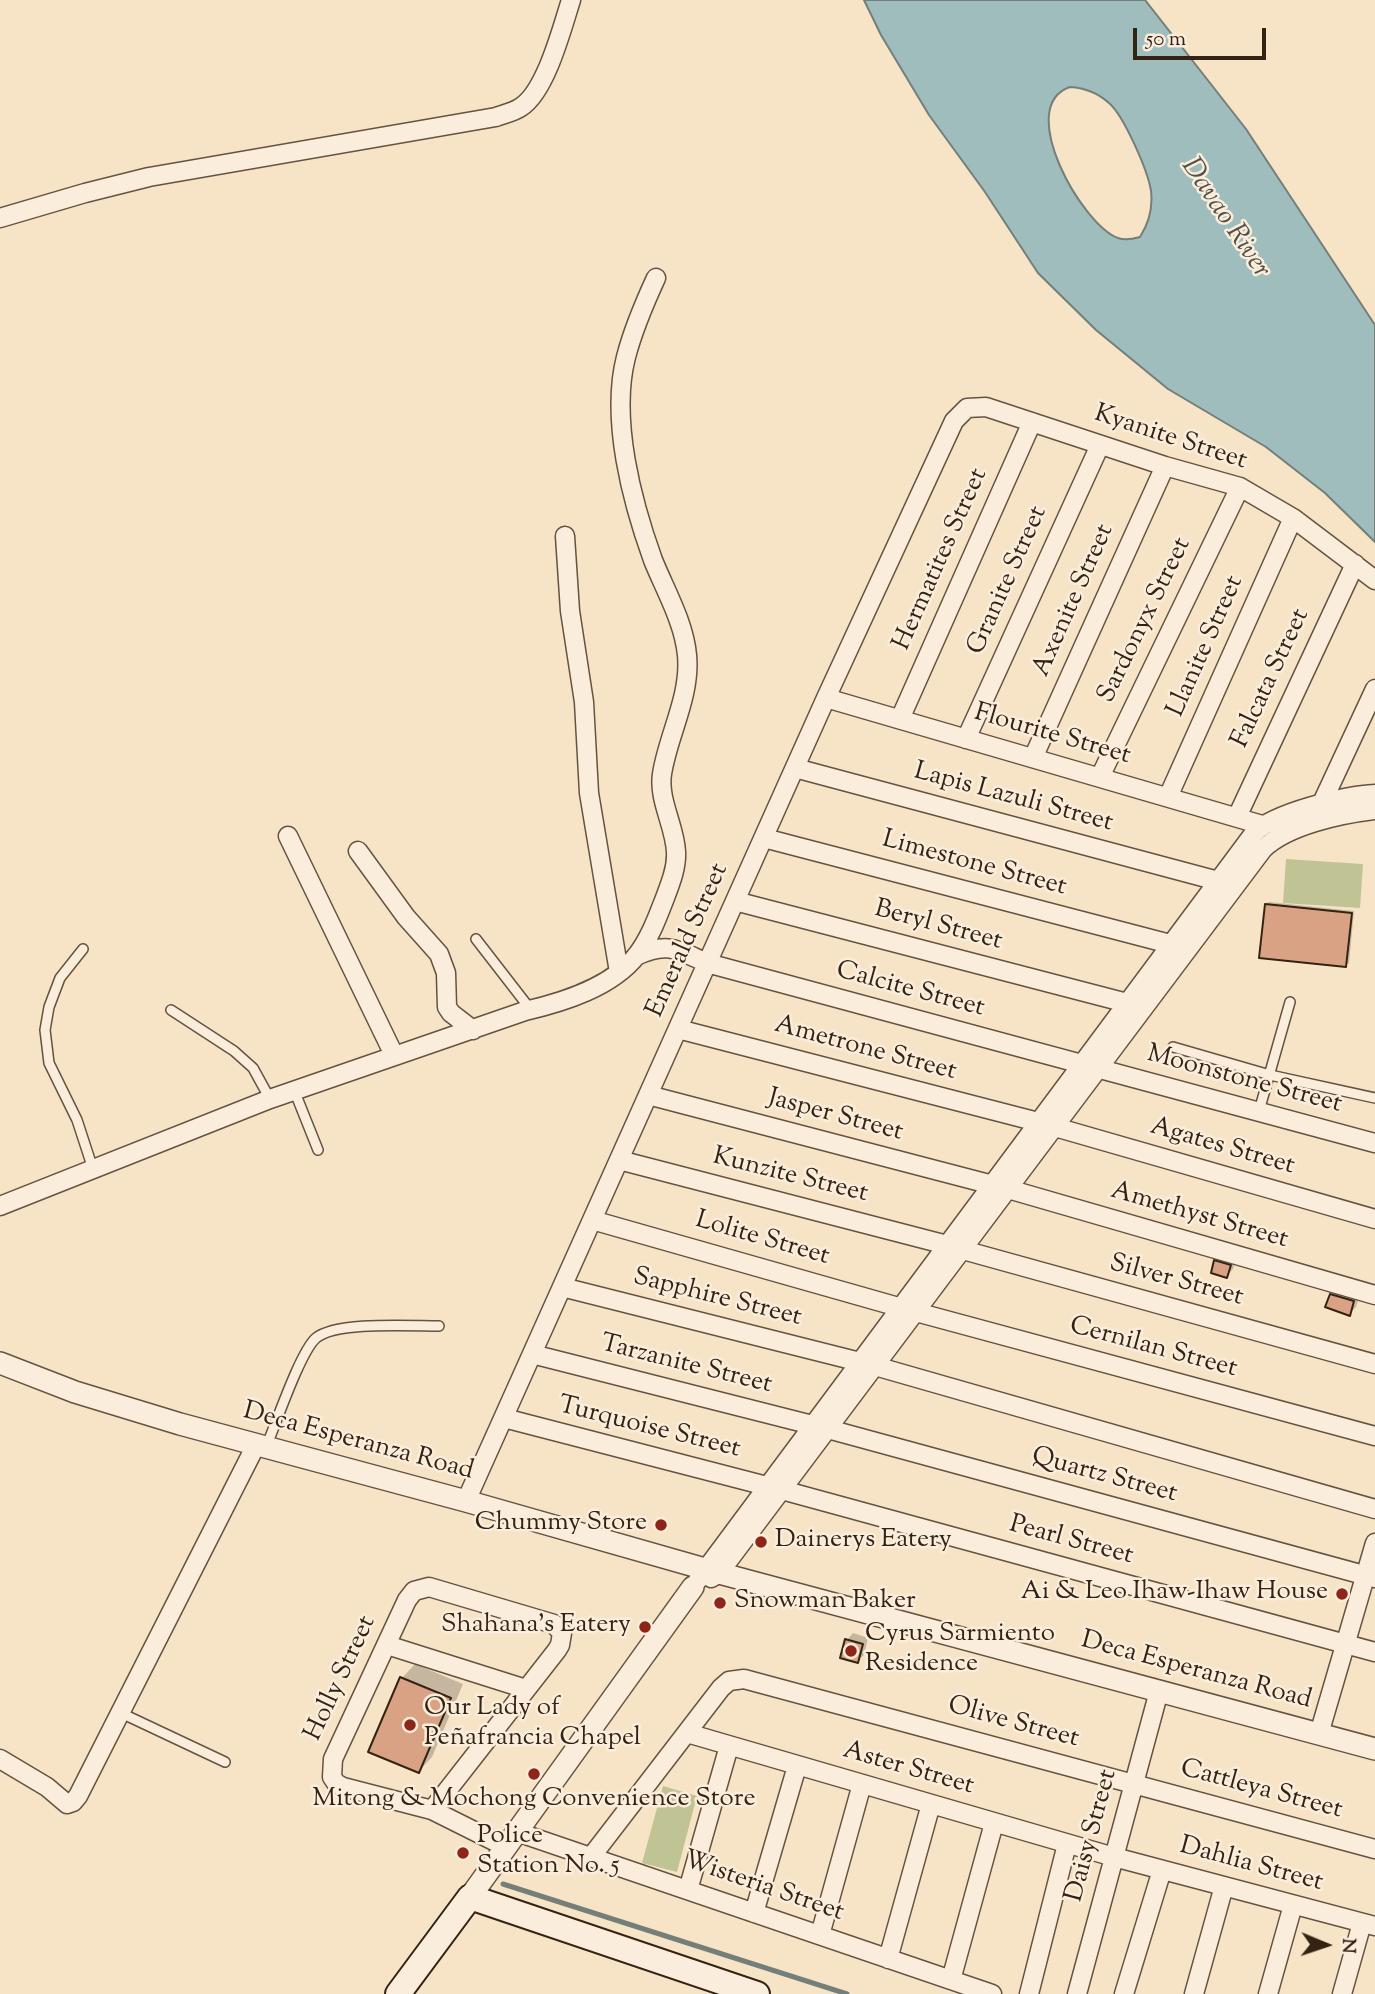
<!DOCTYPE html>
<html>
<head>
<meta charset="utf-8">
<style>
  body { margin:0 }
  #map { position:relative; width:1375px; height:1994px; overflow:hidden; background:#f7e4c7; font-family:"Sorts Mill Goudy",serif }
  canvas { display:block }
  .north { position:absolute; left:1291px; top:1910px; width:70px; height:70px; -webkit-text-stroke:5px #faeddb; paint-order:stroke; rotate:92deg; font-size:19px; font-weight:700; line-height:28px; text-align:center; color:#342313 }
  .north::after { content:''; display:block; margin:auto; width:24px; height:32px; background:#342313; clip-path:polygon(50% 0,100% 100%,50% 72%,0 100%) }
  .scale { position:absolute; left:1133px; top:28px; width:133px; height:32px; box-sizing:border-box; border:4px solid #342313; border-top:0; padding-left:9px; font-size:21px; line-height:24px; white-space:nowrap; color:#342313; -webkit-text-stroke:5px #faeddb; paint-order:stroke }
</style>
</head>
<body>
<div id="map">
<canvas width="1375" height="1994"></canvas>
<div class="north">N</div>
<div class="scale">50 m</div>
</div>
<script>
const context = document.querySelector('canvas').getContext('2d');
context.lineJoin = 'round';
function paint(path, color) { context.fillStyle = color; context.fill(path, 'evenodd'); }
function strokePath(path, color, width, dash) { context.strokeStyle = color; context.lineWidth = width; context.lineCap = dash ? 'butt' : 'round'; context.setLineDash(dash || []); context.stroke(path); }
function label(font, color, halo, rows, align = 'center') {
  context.font = font + ' "Sorts Mill Goudy",serif'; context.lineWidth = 5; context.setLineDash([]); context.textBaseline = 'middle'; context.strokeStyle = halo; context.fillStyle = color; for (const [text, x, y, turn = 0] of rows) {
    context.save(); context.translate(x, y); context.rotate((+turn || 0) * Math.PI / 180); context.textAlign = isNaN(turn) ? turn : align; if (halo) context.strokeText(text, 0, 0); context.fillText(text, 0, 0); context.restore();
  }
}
paint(new Path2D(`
  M1286 859 1363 864 1360 908 1283 903Z
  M663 1786 697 1796 677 1872 642 1863Z`), '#c0c393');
const water = new Path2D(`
  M864 0H1145L1246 129 1375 325V542L1325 493 1266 447 1168 389 1096 330 1038 273 985 192 929 115 881 35ZM1070 87C1085 88 1098 93 1109 103 1124 116 1148 171 1151 191 1153 208 1149 223 1140 237 1133 239 1125 241 1118 238 1082 225 1014 106 1070 87Z`);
paint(water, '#9fbdbd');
strokePath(water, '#747f79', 2);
paint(new Path2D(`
  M1269 902 1354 911 1349 963 1346 965 1266 904Z
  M1222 1255 1236 1259 1233 1269 1227 1276 1216 1261Z
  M1338 1288 1360 1294 1356 1307 1349 1314 1331 1295Z
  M853 1633 868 1638 864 1655 857 1661 847 1640Z
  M415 1664 463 1684 432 1757 419 1771 402 1678Z`), '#0003');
strokePath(new Path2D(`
  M503 1884 847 1994`), '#747f79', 5);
const building = new Path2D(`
  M1265 904 1352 913 1346 967 1259 958Z
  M1214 1260 1231 1265 1227 1278 1211 1273Z
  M1330 1294 1354 1301 1350 1316 1325 1307Z
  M845 1639 863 1644 858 1663 840 1658Z
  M400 1677 451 1698 419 1773 368 1752Z`);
paint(building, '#daa284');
strokePath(building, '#342313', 2);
const service = new Path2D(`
  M476 939 531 1010
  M83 949 60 978 49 1007 45 1030 49 1063 77 1120 93 1169
  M171 1010 234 1051 253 1068 270 1099
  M1173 1047 1270 1075 1375 1098
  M294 1090 318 1150
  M1259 1111 1290 1002
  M266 1447C276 1424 300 1352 316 1338 336 1321 411 1326 439 1326
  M121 1713 225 1762`);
const minor = new Path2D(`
  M0 218 85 193 149 177 496 117C504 114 514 112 521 107 546 91 562 28 571 0
  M565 536 570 611 584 702 589 793 619 972
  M826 698 1262 825
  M900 719 1032 422
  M966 739 1100 445
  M1033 758 1165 466
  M795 768 1218 881
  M1100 777 1240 487
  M1168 797 1293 518
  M1321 805 1375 689
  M1237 817 1355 564
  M288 836 394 1055
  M764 838 1170 944
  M358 851 406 917 439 954 446 973 447 1007 451 1013 473 1030
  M735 901 1127 1003
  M636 956C668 941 677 950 707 963L1375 1143
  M678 1029 1038 1122
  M648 1095 1008 1189 1375 1295
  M1055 1127 1375 1219
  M619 1160 947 1245
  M0 1206 270 1099 525 1011C564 1002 612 987 637 955 649 939 656 921 663 903 669 887 677 869 676 852 675 826 658 800 662 774 668 735 691 696 687 655 684 622 665 590 653 560 632 502 610 419 626 357 633 330 644 304 656 278
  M592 1220 916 1312 1375 1436
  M963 1250 1375 1364
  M562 1287 860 1362
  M532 1354 828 1429 1375 1578
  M875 1366 1375 1509
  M504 1418 782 1490 1375 1652
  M466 1501 826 698 954 421 967 408 986 407 1165 466 1240 487 1293 518 1375 580
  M711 1578 719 1573 1263 849C1288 825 1341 814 1375 810
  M698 1580 1254 833C1274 813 1346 795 1375 794
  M387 1645 526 1689
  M687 1733 1114 1857 1375 1926
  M1319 1734 1375 1543
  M0 1759 47 1787 67 1804 73 1802 78 1796 256 1445
  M432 1810 557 1650 560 1645 562 1633 554 1624 429 1587 414 1591 407 1600 333 1759 332 1777 336 1783 343 1787 432 1810 506 1847
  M517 1832 992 1994
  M591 1857 721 1688 729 1681 744 1679 1375 1849
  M688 1890 729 1746
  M754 1913 797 1766
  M820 1935 862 1784
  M888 1959 931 1804
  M951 1980 994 1823
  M1029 1994 1067 1844
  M1077 1994 1159 1691
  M1124 1994 1162 1870
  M1194 1994 1224 1886
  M1268 1994 1293 1905
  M1342 1994 1362 1923`);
const tertiary = new Path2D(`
  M0 1363 75 1392 180 1424 466 1501 719 1573 1375 1749
  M470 1897 693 1587`);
const secondary = new Path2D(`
  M398 1994 470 1897 757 1994`);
strokePath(service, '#655340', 12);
strokePath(minor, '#655340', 21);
strokePath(tertiary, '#655340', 24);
strokePath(secondary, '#342313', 28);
strokePath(service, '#faeddb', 9);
strokePath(minor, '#faeddb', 18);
strokePath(tertiary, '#faeddb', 21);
strokePath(secondary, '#faeddb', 24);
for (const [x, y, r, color] of [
  [661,1525,7,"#8f2418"],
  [761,1542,7,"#8f2418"],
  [1342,1594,7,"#8f2418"],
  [720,1603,7,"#8f2418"],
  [645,1627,7,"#8f2418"],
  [851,1651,7,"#8f2418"],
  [410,1725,7,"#8f2418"],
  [534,1774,7,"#8f2418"],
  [463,1853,7,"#8f2418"]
]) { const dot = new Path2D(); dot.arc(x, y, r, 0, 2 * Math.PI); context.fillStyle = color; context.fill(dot); strokePath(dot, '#faeddb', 2.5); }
label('26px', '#342313', '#faeddb', [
  ["Kyanite Street",1170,439,18],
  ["Hermatites Street",942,560,-66],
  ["Granite Street",1009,581,-66],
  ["Axenite Street",1075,601,-66],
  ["Sardonyx Street",1146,621,-64],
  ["Llanite Street",1207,647,-66],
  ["Falcata Street",1272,679,-65],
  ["Flourite Street",1052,736,16],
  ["Lapis Lazuli Street",1013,799,15],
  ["Limestone Street",974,865,15],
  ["Beryl Street",938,927,15],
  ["Emerald Street",689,941,-66],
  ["Calcite Street",910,991,15],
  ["Ametrone Street",865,1050,15],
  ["Moonstone Street",1244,1081,15],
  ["Jasper Street",835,1117,15],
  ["Agates Street",1222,1148,16],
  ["Kunzite Street",790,1177,14],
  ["Amethyst Street",1199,1217,16],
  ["Lolite Street",762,1240,16],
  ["Silver Street",1176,1282,15],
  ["Sapphire Street",717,1299,14],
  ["Cernilan Street",1153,1349,15],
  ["Tarzanite Street",686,1366,14],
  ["Turquoise Street",649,1429,14],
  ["Deca Esperanza Road",358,1443,15],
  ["Quartz Street",1104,1477,15],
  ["Pearl Street",1071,1542,15],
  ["Deca Esperanza Road",1196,1672,15],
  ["Holly Street",342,1679,-65],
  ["Olive Street",1013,1724,15],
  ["Aster Street",908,1770,16],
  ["Cattleya Street",1261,1791,15],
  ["Daisy Street",1093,1836,-75],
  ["Dahlia Street",1251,1866,15],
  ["Wisteria Street",763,1888,19]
]);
label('26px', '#342313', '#faeddb', [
  ["Chummy Store",647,1525,"right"],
  ["Dainerys Eatery",775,1542],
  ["Ai & Leo Ihaw-Ihaw House",1328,1594,"right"],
  ["Snowman Baker",734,1603],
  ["Shahana's Eatery",631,1627,"right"],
  ["Cyrus Sarmiento",865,1636],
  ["Residence",865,1666],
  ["Our Lady of",424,1710],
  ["Peñafrancia Chapel",424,1740],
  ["Mitong & Mochong Convenience Store",534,1801,"center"],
  ["Police",477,1838],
  ["Station No. 5",477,1868]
], 'left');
label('italic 28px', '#545146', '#faeddb', [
  ["Davao River",1224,219,56]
]);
</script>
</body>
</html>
